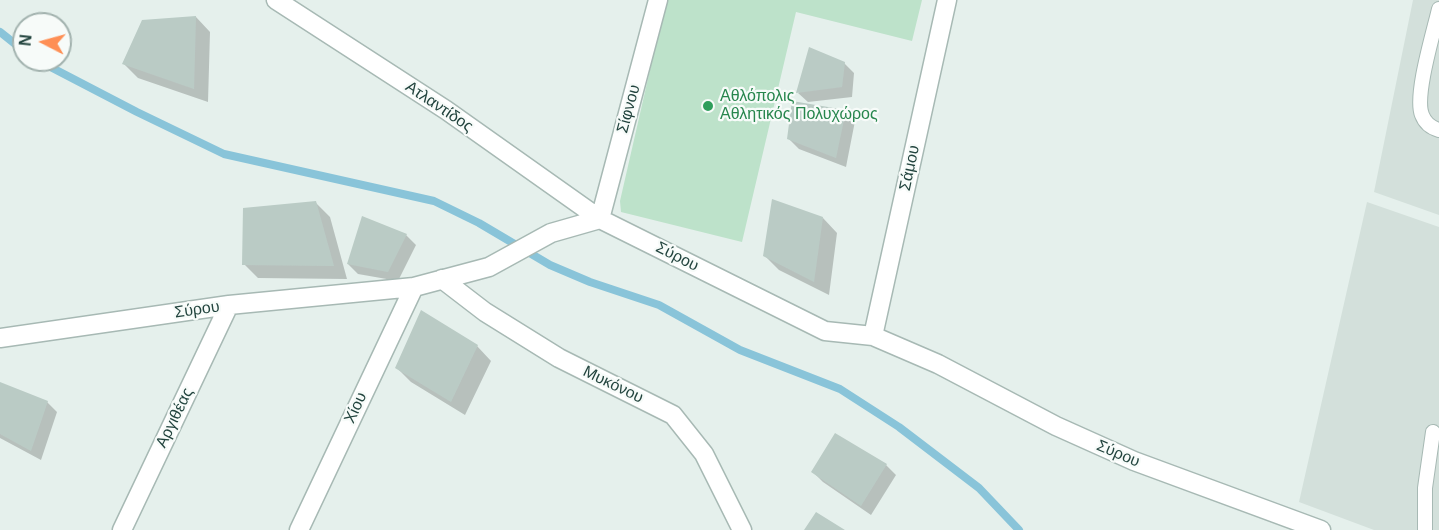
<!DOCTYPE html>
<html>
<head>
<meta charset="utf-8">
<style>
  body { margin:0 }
  #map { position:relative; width:1439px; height:530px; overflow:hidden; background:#e5f0ec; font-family:Arial,sans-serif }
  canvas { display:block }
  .north { position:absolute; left:12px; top:12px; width:60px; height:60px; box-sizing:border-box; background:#f7fbf9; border:2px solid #a2b2ae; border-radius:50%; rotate:276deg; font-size:16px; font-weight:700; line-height:24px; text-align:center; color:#22443e }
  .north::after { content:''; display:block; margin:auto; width:21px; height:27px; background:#fe8f55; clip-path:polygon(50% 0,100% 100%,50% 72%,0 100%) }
</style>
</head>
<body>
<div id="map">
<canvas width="1439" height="530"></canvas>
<div class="north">N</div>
</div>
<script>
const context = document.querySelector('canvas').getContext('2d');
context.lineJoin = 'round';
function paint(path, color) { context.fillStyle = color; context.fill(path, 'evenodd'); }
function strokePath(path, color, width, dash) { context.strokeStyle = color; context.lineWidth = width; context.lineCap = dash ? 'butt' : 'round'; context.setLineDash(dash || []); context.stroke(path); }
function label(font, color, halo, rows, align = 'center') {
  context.font = font + ' Arial,sans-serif'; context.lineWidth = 4.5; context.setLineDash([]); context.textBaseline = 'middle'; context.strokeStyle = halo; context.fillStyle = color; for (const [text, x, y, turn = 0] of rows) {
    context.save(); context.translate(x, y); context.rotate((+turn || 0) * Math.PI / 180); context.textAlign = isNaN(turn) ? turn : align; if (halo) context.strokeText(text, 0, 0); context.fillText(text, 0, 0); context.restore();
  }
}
paint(new Path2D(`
  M1413 0H1439V215L1374 192Z
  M1367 202 1439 227V530H1374L1299 502Z`), '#d3e0db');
paint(new Path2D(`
  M666 0H922L912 41 796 12 742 242 621 212 620 201Z`), '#bde2ca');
paint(new Path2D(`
  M196 17 210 32 208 102 138 78 124 64Z
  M844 63 854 73 852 97 808 102 798 93Z
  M845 111 855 121 846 167 799 149 789 139Z
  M315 202 330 217 347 279 258 278 244 264Z
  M823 218 837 233 829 295 779 270 765 256Z
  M406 235 416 245 398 281 358 274 348 264Z
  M477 346 491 361 465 415 411 382 397 368Z
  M0 384 47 402 57 412 41 460 0 438Z
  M886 465 896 475 871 515 823 482 813 472Z`), '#0003');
strokePath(new Path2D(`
  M0 32 24 51
  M37 60 137 112 224 154 434 201 479 223 550 265 590 282 659 305 740 350 840 389 899 427 979 488 1019 530`), '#89c4d9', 8);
paint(new Path2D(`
  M196 16 194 89 122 64 142 20Z
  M809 47 845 62 842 87 796 93Z
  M792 101 846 110 836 158 787 139Z
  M772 199 823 217 814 282 763 256Z
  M316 201 334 266 242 265 243 208Z
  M362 216 407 234 388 272 347 264Z
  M421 310 478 345 451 402 395 368Z
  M0 382 48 401 31 451 0 434Z
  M835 433 887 464 861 506 811 472Z
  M816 512 845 530H804Z`), '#bacbc5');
const service = new Path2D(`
  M1439 9C1434 31 1414 96 1422 115 1425 123 1432 128 1439 130
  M1425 530V488L1433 432`);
const minor = new Path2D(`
  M276 0 446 110 600 219 825 331 873 336 938 364 1056 426 1134 461 1321 530
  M600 219 658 0
  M442 279 485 312 559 358 673 415 704 454 742 530
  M873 336 947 0
  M0 338 229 305 414 287 489 267 551 233 600 219
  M122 530 229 305
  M299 530 414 287`);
strokePath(service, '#a7b9b4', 16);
strokePath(minor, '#a7b9b4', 21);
strokePath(service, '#fff', 14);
strokePath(minor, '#fff', 18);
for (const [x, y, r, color] of [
  [708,106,6,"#2e9e5b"]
]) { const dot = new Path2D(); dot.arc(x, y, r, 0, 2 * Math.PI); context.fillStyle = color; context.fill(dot); strokePath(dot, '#f7fbf9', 2); }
label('16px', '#27864d', '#f7fbf9', [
  ["Αθλόπολις",720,97],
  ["Αθλητικός Πολυχώρος",720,115]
], 'left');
label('16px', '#22443e', '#f7fbf9', [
  ["Ατλαντίδος",439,107,34],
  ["Σίφνου",629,109,-75],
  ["Σάμου",910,168,-78],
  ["Σύρου",677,257,27],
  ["Σύρου",197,310,-8],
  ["Μυκόνου",613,385,26],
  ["Χίου",356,408,-65],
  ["Αργιθέας",175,418,-64],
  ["Σύρου",1118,454,23]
]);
</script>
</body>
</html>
